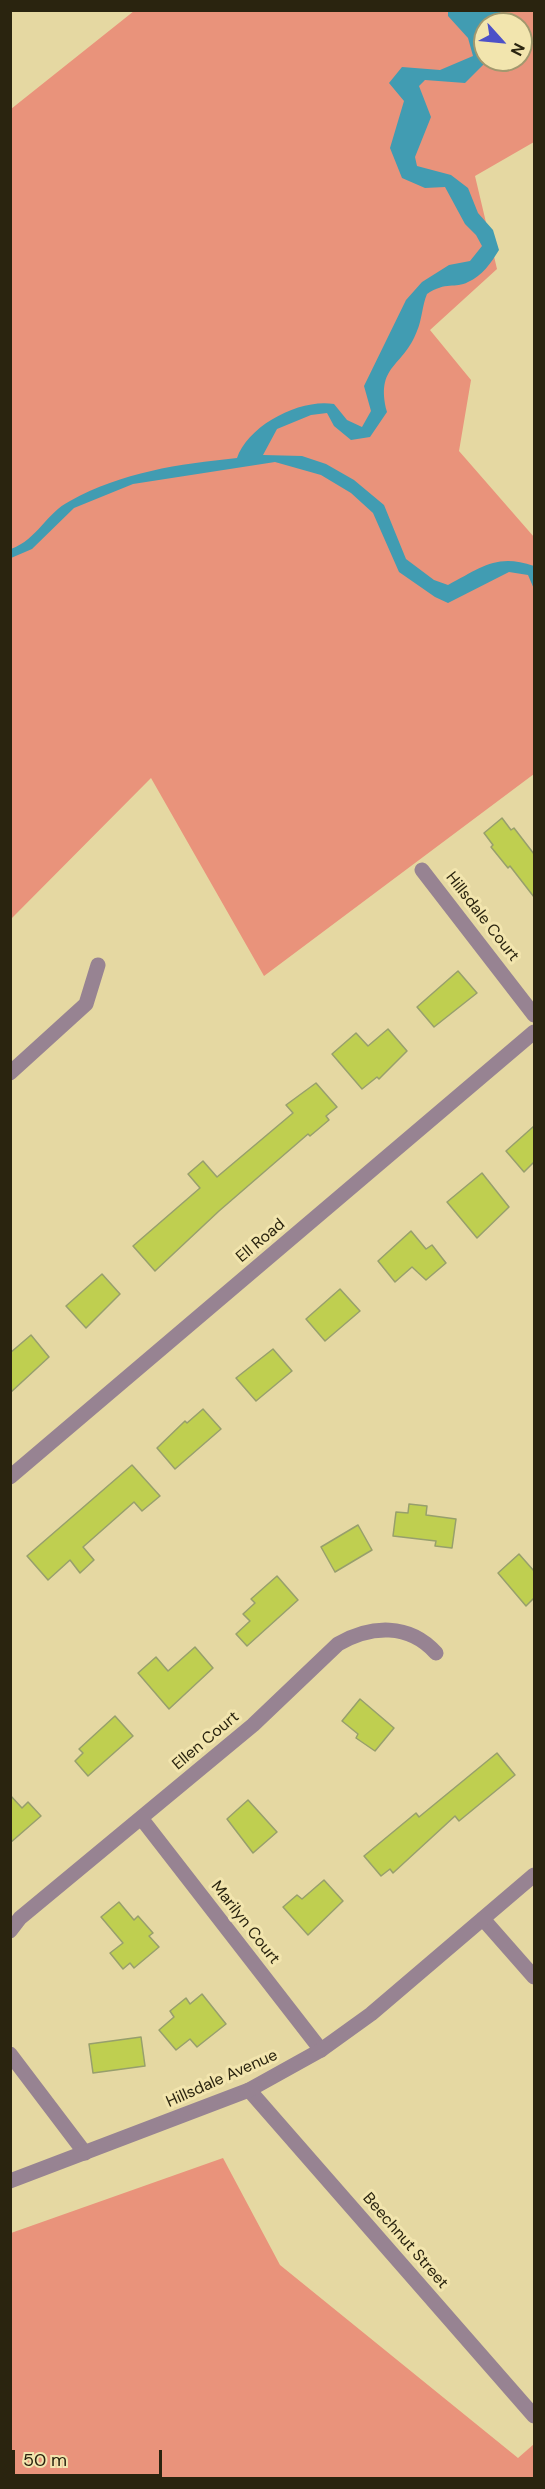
<!DOCTYPE html>
<html>
<head>
<meta charset="utf-8">
<style>
  body { margin:0 }
  #map { position:relative; width:545px; height:2489px; overflow:hidden; background:#e5d8a2; font-family:"DM Sans",sans-serif }
  canvas { display:block }
  .frame { position:absolute; inset:0; border:12px solid #2a240f; pointer-events:none }
  .north { position:absolute; left:473px; top:12px; width:60px; height:60px; box-sizing:border-box; background:#f2e5ae; border:2px solid #a2986e; border-radius:50%; rotate:117deg; font-size:16px; font-weight:700; line-height:24px; text-align:center; color:#2a240f }
  .north::after { content:''; display:block; margin:auto; width:21px; height:27px; background:#4d51c7; clip-path:polygon(50% 0,100% 100%,50% 72%,0 100%) }
  .scale { position:absolute; left:12px; top:2450px; width:150px; height:27px; box-sizing:border-box; border:3px solid #2a240f; border-top:0; padding-left:8px; font-size:18px; line-height:21px; white-space:nowrap; color:#2a240f; -webkit-text-stroke:4px #f2e5ae; paint-order:stroke }
</style>
</head>
<body>
<div id="map">
<canvas width="545" height="2489"></canvas>
<div class="frame"></div>
<div class="north">N</div>
<div class="scale">50 m</div>
</div>
<script>
const context = document.querySelector('canvas').getContext('2d');
context.lineJoin = 'round';
function paint(path, color) { context.fillStyle = color; context.fill(path, 'evenodd'); }
function strokePath(path, color, width, dash) { context.strokeStyle = color; context.lineWidth = width; context.lineCap = dash ? 'butt' : 'round'; context.setLineDash(dash || []); context.stroke(path); }
function label(font, color, halo, rows, align = 'center') {
  context.font = font + ' "DM Sans",sans-serif'; context.lineWidth = 6; context.setLineDash([]); context.textBaseline = 'middle'; context.strokeStyle = halo; context.fillStyle = color; for (const [text, x, y, turn = 0] of rows) {
    context.save(); context.translate(x, y); context.rotate((+turn || 0) * Math.PI / 180); context.textAlign = isNaN(turn) ? turn : align; if (halo) context.strokeText(text, 0, 0); context.fillText(text, 0, 0); context.restore();
  }
}
paint(new Path2D(`
  M134 11H534V142L475 176 497 269 430 330 471 380 459 451 534 537V774L264 976 151 778 11 919V109ZM485 24H521V60H485Z
  M223 2158 280 2265 518 2458 534 2444V2478H11V2233Z`), '#e9937b');
paint(new Path2D(`
  M448 11H501L497 24H485V60H488L465 83 425 80 419 86 431 117 415 157 417 166 451 175 468 188 478 213 493 230 499 250C491 263 482 276 468 282 455 289 446 281 427 294 422 306 422 320 417 331 403 368 375 365 387 412L370 437 351 440 334 426 327 413 311 415 277 429 263 455 302 456 326 464 354 480 384 505 406 559 434 580 448 585C481 568 496 553 534 566V589L528 575 509 572 448 603 435 597 399 572 373 513 351 493 321 475 275 462 133 484 74 508 32 549 11 558V549C38 539 46 513 70 501 122 472 179 464 237 458 248 425 301 398 334 404L347 420 362 427 371 411 364 386 406 300 422 282 449 265 470 261 482 246 476 235 465 224 445 187 425 188 402 178 390 148 404 101 389 83 402 67 440 70 473 56 468 38 448 16Z`), '#419cb2');
const building = new Path2D(`
  M502 818 511 830 514 828 534 854V897L510 866 508 868 491 847 493 845 484 833Z
  M458 971 477 993 434 1027 417 1007Z
  M388 1029 407 1051 379 1079 377 1077 362 1089 332 1054 356 1033 368 1046Z
  M316 1083 337 1107 326 1116 329 1120 310 1136 308 1134 219 1211 155 1271 133 1246 200 1188 188 1174 203 1161 217 1177 293 1113 286 1105Z
  M534 1126V1162L524 1172 506 1151Z
  M482 1173 509 1207 477 1238 447 1202Z
  M411 1231 426 1249 432 1245 446 1263 426 1280 412 1267 395 1282 378 1261Z
  M102 1274 120 1294 86 1328 66 1306Z
  M340 1289 360 1311 325 1341 306 1319Z
  M31 1335 49 1357 10 1393V1353Z
  M273 1349 292 1371 256 1401 236 1378Z
  M203 1409 221 1429 175 1469 157 1448 185 1421 187 1423Z
  M132 1465 160 1496 142 1511 134 1502 83 1547 94 1560 80 1573 70 1560 48 1580 27 1556Z
  M409 1504 427 1506 426 1515 456 1519 452 1548 435 1546 436 1541 393 1536 396 1512 408 1513Z
  M358 1525 372 1550 335 1572 321 1547Z
  M519 1554 534 1571V1598L526 1606 498 1573Z
  M277 1576 298 1600 247 1646 236 1634 250 1621 243 1614 255 1603 251 1599Z
  M195 1647 213 1668 169 1709 138 1673 156 1657 168 1671Z
  M360 1699 394 1728 375 1751 356 1738 358 1734 342 1721Z
  M115 1716 133 1736 88 1776 75 1761 83 1753 79 1749Z
  M497 1753 515 1775 459 1821 455 1816 393 1873 390 1869 381 1876 364 1856 416 1813 419 1817Z
  M10 1795 22 1808 28 1802 41 1816 10 1843Z
  M248 1800 277 1832 253 1853 227 1819Z
  M324 1880 343 1901 308 1935 283 1907 297 1895 302 1899Z
  M119 1902 134 1920 138 1916 153 1933 149 1936 159 1947 134 1968 130 1963 123 1969 110 1953 123 1943 101 1917Z
  M202 1994 226 2024 197 2047 190 2039 176 2050 159 2030 174 2017 170 2011 186 1998 190 2004Z
  M141 2037 145 2066 93 2073 89 2044Z`);
paint(building, '#bfcf50');
strokePath(building, '#979f6c', 1.5);
strokePath(new Path2D(`
  M422 870 534 1015
  M10 1073 86 1004 98 965
  M10 1477 534 1032
  M141 1818 321 2050
  M483 1919 534 1977
  M10 1931 20 1918 253 1725 338 1644C371 1625 409 1623 436 1653
  M10 2054 85 2153
  M249 2090 534 2416`), '#978392', 15);
strokePath(new Path2D(`
  M10 2181 249 2090 321 2050 371 2014 534 1875`), '#978392', 15);
label('16px', '#2a240f', '#f2e5ae', [
  ["Hillsdale Court",482,917,52],
  ["Ell Road",261,1241,-40],
  ["Ellen Court",206,1741,-40],
  ["Marilyn Court",245,1923,52],
  ["Hillsdale Avenue",222,2079,-24],
  ["Beechnut Street",405,2241,49]
]);
</script>
</body>
</html>
